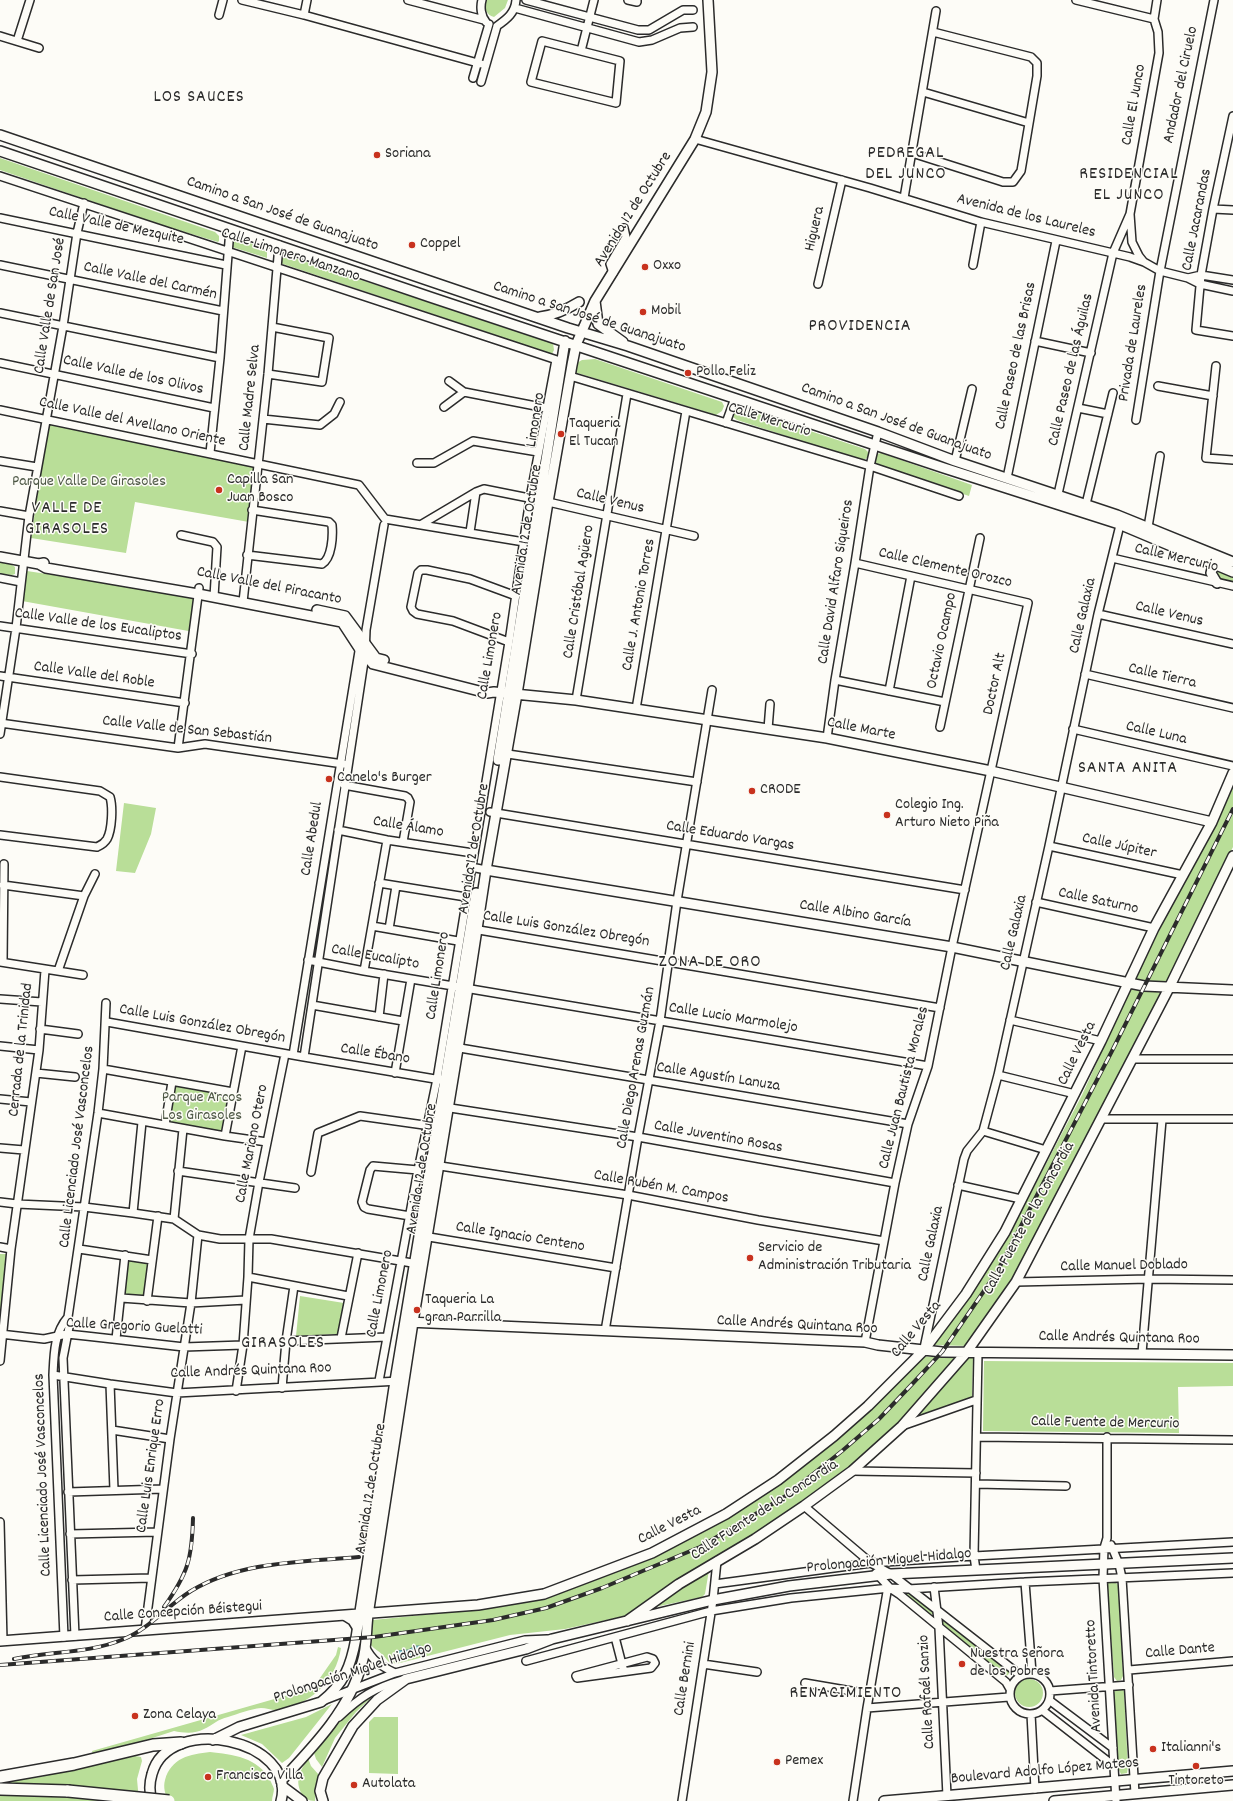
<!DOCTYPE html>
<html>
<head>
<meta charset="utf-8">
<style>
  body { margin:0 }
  canvas { display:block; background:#fdfcf7 }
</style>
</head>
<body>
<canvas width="1233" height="1801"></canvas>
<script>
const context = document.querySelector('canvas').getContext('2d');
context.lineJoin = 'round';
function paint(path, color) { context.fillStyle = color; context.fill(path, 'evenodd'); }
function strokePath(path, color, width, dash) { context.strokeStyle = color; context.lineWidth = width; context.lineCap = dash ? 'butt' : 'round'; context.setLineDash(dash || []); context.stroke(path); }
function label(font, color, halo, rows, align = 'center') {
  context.font = font + ' Dekko,sans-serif'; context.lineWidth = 3; context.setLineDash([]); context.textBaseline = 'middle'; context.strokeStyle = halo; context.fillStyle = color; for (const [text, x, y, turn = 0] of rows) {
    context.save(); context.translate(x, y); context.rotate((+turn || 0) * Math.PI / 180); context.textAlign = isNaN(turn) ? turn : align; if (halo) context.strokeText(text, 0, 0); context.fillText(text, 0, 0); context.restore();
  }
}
paint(new Path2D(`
  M486 0H508L505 8 494 17C486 15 484 8 486 0Z
  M0 158 215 232 219 236V241L218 242 152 222 0 170Z
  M237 239 265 248 267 251V258L232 247 231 244Z
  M283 256 291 257 553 343 554 350 552 354 280 263V259Z
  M595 359 722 402 724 406 722 411 716 415 574 372 575 364 582 360Z
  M740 408 865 449 868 452V457L864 460H860L737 420 733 417 736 410Z
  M48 424 256 464 249 522 135 502 126 553 31 538Z
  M881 453 972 485 969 496 875 464 872 460 873 455Z
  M0 561 9 563 15 567V574L12 575 0 574Z
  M1220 569 1233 575V583L1221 580 1218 577 1217 570Z
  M27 571 198 597 194 632 22 601Z
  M1233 786V847L1188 937 1167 982 1136 980V976Z
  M124 803 156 808 151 834 135 873 116 871Z
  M1131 988 1163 993 1011 1283 968 1346 932 1345 965 1300 1011 1231 1082 1095Z
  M174 1083 232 1094 224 1133 168 1122Z
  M0 1254H6L0 1319Z
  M127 1257 150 1262 146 1299 124 1297Z
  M300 1296 344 1303 339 1334 296 1336Z
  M921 1356 945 1358 954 1356 956 1361 892 1432 820 1494 634 1614 565 1629 510 1635 400 1663C388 1664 390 1663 383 1655 379 1651 375 1650 370 1644L373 1620 501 1607 545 1597 614 1573 668 1549 769 1492 809 1461Z
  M967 1356H973L972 1398 914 1419Z
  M984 1361 1233 1363V1386L1178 1387 1179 1433 983 1431Z
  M709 1570 705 1594 702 1597 655 1607Z
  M1108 1581H1112L1119 1585 1123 1676 1121 1680 1117 1681 1114 1677 1107 1585Z
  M907 1591 935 1613 931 1615 906 1594Z
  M942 1618 1010 1671 1008 1675 1005 1676 942 1624Z
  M338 1647 341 1648C336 1681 310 1706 276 1710 271 1710 266 1708 261 1708 250 1709 238 1714 228 1717 218 1719 213 1725 204 1729 195 1734 184 1733 174 1731L94 1757 92 1751 313 1688 336 1655Z
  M1015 1693a14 14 0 1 1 28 0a14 14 0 1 1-28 0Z
  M1115 1688H1120L1124 1691 1128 1767 1127 1773 1121 1774 1116 1764 1114 1694Z
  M374 1695 356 1712 335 1738 322 1767 316 1759 313 1750C329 1730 350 1705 374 1695Z
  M332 1704 289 1758 282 1763 262 1744 241 1735 306 1717Z
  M374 1717H398V1774L369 1773V1722Z
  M210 1752C232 1754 259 1758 270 1780 271 1782 273 1786 274 1789 274 1792 272 1797 272 1801H169C165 1795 163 1787 165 1780 171 1758 190 1754 210 1752Z
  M135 1756 141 1757 142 1761 137 1779 139 1801H0V1793L90 1799 89 1788 0 1784V1783L40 1777Z
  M308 1758 311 1766 319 1775 316 1787 315 1801C302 1801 296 1787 299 1775 301 1769 305 1764 308 1758Z`), '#b9de98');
const water = new Path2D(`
  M415 1646H421L423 1653 416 1656 398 1657 397 1651 408 1650Z`);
paint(water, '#80d1d8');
strokePath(water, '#5e8f93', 1);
const minor = new Path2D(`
  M242 0 304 15 485 65
  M408 0 484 20
  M482 0C480 7 481 16 486 22
  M526 0 638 30H649L683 10H693
  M628 0 637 2V0
  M1076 0 1154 19
  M515 8 639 42 652 40 680 28 693 27
  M219 15 223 0
  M304 15 307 0
  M497 26C507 19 515 13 516 0
  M0 36 39 48
  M17 41 30 0
  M542 41 620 61 616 103 531 82Z
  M581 51 594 0
  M473 78 489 24
  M481 82 497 26
  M923 92 1029 123
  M1233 116 1213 209 1201 275 1196 330 1233 336
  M695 139 870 188 981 222 1130 257 1144 262 1160 271 1188 278 1200 284 1233 291
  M912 153 1003 182H1013L1021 171 1037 76V63L1031 57 933 32
  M0 176 560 361
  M904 198 936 11
  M1213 209 1233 210
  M0 218 226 265
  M1143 261 1139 256 1132 242 1130 214 1159 53 1158 32 1154 19 1157 0
  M0 265 223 311
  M973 265 981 222
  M613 273 610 264 626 237 624 228
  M1188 278 1201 275 1233 280
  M818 284 842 180
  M0 313 220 358
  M1035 341 1091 353
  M0 363 214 408
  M1216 366 1206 458 1233 460
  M268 374 322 382 329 338 272 327
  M570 376 870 466 959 496
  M449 381 464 392 546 408
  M1158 386 1213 396
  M444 407 464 392
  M1078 408 1108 414
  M0 410 359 485 385 519 524 542
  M263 419 320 425 334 414 340 402
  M1136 420 1160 271 1214 0
  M726 423 735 398
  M210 453 220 358 230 229
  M0 461 37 467
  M955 461 972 389
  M417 463H434L473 441 538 452
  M1007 478 1056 241
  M1058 494 1113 253 1130 214
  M544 501 694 536
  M1086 504 1113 393
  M0 511 29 516
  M422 524 476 492 484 489 534 499
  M1148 527 1160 456
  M470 532 476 492
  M181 535 213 542 217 547 214 597
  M247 555 322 564C332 558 333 536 332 525L329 522 252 510
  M1112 558 1233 586
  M855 563 1028 603 952 947 928 1066 908 1124 895 1183 865 1342
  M0 578 21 582
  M243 602 268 374 279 245
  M1098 614 1233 644
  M0 626 192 654
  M509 642 453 621 417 614 413 611 411 607 418 573 421 570H427L470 579 516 596
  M1085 674 1233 708
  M0 676 185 703
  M835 680 945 702
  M889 691 911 576
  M576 700 627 394
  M636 709 686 411
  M0 723 178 748 205 744 343 764
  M940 727 980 538
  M768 729 770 704
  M1073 729 1233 766
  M0 734 16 628 29 516 63 326 77 233 84 203
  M827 738 835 680 855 563 870 466 878 432
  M178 748 199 588
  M501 753 697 782
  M0 777 100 791 110 797C113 807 112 830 107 839 104 844 101 845 97 847L0 835
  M344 785 405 796 408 798 410 802 403 842
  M490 812 965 890
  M338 830 387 840 473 853
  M1049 846 1183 875
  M471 867 486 870
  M379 883 466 897
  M3 885 84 896
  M1036 902 1154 928
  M372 926 458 941
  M389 929 396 886
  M473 929 940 1008
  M308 960 364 971 928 1066
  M0 962 83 975
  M3 962 4 864
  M58 971 84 896 95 874
  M364 971 387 840
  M0 999 42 1002
  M312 1005 403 1021
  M379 1017 384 974
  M1010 1020 1101 1041
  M107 1022 304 1057 441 1080
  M40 1029 78 1034
  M0 1046 39 1050
  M454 1047 908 1124
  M293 1055 360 645
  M304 1057 365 655 366 630 384 525
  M1132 1059H1233
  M103 1069 233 1092
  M36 1073 75 1077
  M395 1073 411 979
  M998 1075 1075 1094
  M0 1099 31 1102
  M444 1107 638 1137 895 1183
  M98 1113 225 1136 267 1142
  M1102 1119H1233
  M165 1125 172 1082
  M983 1131 1046 1150
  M225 1136 242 1046
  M0 1148 24 1150
  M434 1165 628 1195 758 1220 884 1241
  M178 1171 295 1188
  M311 1172 318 1133 360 1116 438 1127
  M958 1185 1021 1199
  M0 1202 17 1204 84 1207 133 1213 174 1219 198 1235 220 1239H271L418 1264
  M133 1213 142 1122
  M410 1216 368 1209 364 1207 362 1202 370 1170 373 1166 418 1170
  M174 1219 183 1129
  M423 1236 616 1268
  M0 1247 11 1249
  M79 1249 152 1260
  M248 1277 348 1296
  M1016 1282 1149 1279 1233 1280
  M121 1298 191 1303 246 1300
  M147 1301 158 1216
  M605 1331 638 1137 660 1021 677 901 712 690
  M0 1334 44 1339 67 1334 86 1336 184 1347 243 1345
  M341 1338 358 1253
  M116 1339 125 1255
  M286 1341 387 1337
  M924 1348 964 1159 967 1151 983 1131 998 1075 1049 846 1098 614 1121 521
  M1142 1353 1162 1120
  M0 1361 11 1249 39 1050 45 970
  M53 1375 110 1384 177 1393 399 1381
  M379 1381 418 1170 437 1079 509 642 530 498 556 360
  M110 1384 114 1490
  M282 1388 286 1341 294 1286
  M236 1391 243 1345 248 1277 249 1239 259 1182 285 1054
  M902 1426 976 1400
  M112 1430 170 1439
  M977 1437 1233 1440
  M1107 1437V1538L1104 1548 1103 1578 1116 1801
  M852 1471 976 1473
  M976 1484 1066 1486
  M68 1492 163 1489
  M804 1506 871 1563 891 1574 1020 1675
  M0 1522 3 1641
  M70 1534 157 1532
  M1111 1545 1119 1564 1122 1578 1135 1794
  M976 1570 974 1556 978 1353
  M876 1573 890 1588 899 1594 1006 1682 1010 1689
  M72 1580 151 1578
  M1025 1582 1032 1673
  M715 1584 871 1563 974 1556 1233 1542
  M934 1587 939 1628 947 1796
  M344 1616 352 1621 357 1629
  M145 1630 170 1439 191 1303 198 1235
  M75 1636 63 1358 69 1327 68 1317 98 1113 103 1069 106 1003
  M64 1637 53 1375C54 1354 54 1333 68 1317
  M615 1637 623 1668
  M365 1646C372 1661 381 1666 395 1673
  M647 1657 653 1659 655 1663 651 1668 577 1678 576 1676Z
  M526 1661 711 1611 791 1598 890 1588 908 1589 1025 1582 1233 1573
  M703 1664 757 1672
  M1129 1670 1233 1661
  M1010 1694a20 20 0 1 1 40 0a20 20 0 1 1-40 0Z
  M805 1683 869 1694
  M1050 1691 1129 1685
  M325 1700 395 1673 525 1640 547 1639
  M1049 1700 1113 1748
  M867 1708 1009 1697
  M1042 1710 1114 1766
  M1031 1714 1035 1789
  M339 1717C360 1697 374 1688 402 1680
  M682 1801 713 1600 717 1561
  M853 1801 867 1708 887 1592 890 1588`);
const major = new Path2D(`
  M0 135 568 328 628 346 878 432 955 461 1117 515 1233 562
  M0 151 430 297 944 468 1119 524 1233 572
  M595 301 598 324 623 342
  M540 317C555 315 566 310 579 302
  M0 557 39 564 44 563
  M39 564 46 568 198 594 342 622 359 648 373 664 487 693 494 692 576 700 827 738 991 771 1212 822
  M1217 583 1211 573 1212 569 1218 560
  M317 610 345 616 376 658 384 660
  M498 760 565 341
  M486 870 952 947 1144 986 1233 990
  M408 1322 865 1342 878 1345 942 1352 1233 1355
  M627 1621 679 1584 755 1539 804 1506 852 1471 902 1426 966 1353 1016 1282 1169 988 1233 856
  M0 1641 478 1605 544 1594 652 1553 726 1514 778 1480 834 1436 868 1406 924 1350 966 1294 1005 1232 1101 1041 1154 928 1212 822 1233 773
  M213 1740 239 1727 321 1702C344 1684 351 1666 356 1638L395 1381 476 893
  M281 1781C313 1747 350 1709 362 1663 367 1648 366 1631 368 1615L413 1322 468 988 486 870 517 694 548 502 572 365 576 345 595 301 695 139 706 112 712 72 708 0
  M282 1786 302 1801
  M152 1801C149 1792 149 1784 152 1774 169 1712 298 1740 281 1801
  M323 1801 320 1791 323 1778 353 1726 377 1700 406 1679 526 1649 552 1639 713 1600 789 1586 891 1574 1233 1558
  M884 1801 1233 1771
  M1054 1801 1233 1785`);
const highway = new Path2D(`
  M0 1777 74 1764 153 1745 181 1743
  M0 1789 68 1791`);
strokePath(minor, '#2b2b2b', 10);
strokePath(major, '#2b2b2b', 12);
strokePath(highway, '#2b2b2b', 14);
strokePath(minor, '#fdfcf7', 7);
strokePath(major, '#fdfcf7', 9);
strokePath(highway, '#fdfcf7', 11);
const rail = new Path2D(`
  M164 1607C188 1573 192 1559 193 1518
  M14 1659C51 1651 88 1654 124 1639 149 1629 168 1605 191 1591 240 1561 303 1562 359 1557
  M0 1665 374 1637 493 1620 546 1608 602 1588 700 1547 784 1497 842 1451 879 1419 915 1381 942 1352 997 1272 1112 1051 1233 809`);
strokePath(rail, '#2b2b2b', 4);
strokePath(rail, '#fdfcf7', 2.5, [8]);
const highwayBridge = new Path2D(`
  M68 1791 169 1801`);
strokePath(highwayBridge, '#2b2b2b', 14, []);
strokePath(highwayBridge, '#fdfcf7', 11);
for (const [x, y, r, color] of [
  [377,155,4,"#c8321e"],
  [412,245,4,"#c8321e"],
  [645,267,4,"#c8321e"],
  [643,312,4,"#c8321e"],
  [688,373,4,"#c8321e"],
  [561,434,4,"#c8321e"],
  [219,490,4,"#c8321e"],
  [329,779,4,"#c8321e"],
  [752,791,4,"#c8321e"],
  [887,815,4,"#c8321e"],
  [750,1258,4,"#c8321e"],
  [417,1310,4,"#c8321e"],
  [962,1664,4,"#c8321e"],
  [135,1716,4,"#c8321e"],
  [1153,1749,4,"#c8321e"],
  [777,1762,4,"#c8321e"],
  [1196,1766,4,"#c8321e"],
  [208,1777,4,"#c8321e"],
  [354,1785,4,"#c8321e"]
]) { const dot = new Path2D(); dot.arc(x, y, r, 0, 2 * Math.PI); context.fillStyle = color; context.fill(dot); strokePath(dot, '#fdfcf7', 1.5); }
label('16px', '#2b2b2b', '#fdfcf7', [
  ["Andador del Ciruelo",1182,85,-78],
  ["Calle El Junco",1135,105,-80],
  ["Avenida 12 de Octubre",634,210,-58],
  ["Camino a San José de Guanajuato",282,215,19],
  ["Avenida de los Laureles",1026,217,14],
  ["Calle Jacarandas",1198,220,-79],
  ["Calle Valle de Mezquite",116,227,12],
  ["Higuera",816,229,-77],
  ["Calle Limonero Manzano",290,256,18],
  ["Calle Valle del Carmén",150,282,12],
  ["Calle Valle de San José",51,306,-81],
  ["Camino a San José de Guanajuato",589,318,18],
  ["Privada de Laureles",1134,343,-81],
  ["Calle Paseo de las Brisas",1017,356,-78],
  ["Calle Paseo de las Águilas",1072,370,-77],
  ["Calle Valle de los Olivos",133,376,12],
  ["Calle Madre Selva",251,398,-84],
  ["Limonero",537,420,-81],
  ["Calle Mercurio",769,421,17],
  ["Calle Valle del Avellano Oriente",132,423,12],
  ["Camino a San José de Guanajuato",896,423,20],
  ["Calle Venus",610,502,13],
  ["Avenida 12 de Octubre",528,530,-81],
  ["Calle Mercurio",1176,559,13],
  ["Calle Clemente Orozco",945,569,13],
  ["Calle David Alfaro Siqueiros",837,582,-81],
  ["Calle Valle del Piracanto",269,587,11],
  ["Calle Cristóbal Agüero",580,592,-81],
  ["Calle J. Antonio Torres",640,605,-80],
  ["Calle Venus",1169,615,13],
  ["Calle Galaxia",1084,616,-77],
  ["Calle Valle de los Eucaliptos",98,626,8],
  ["Octavio Ocampo",943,641,-78],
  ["Calle Limonero",491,656,-80],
  ["Calle Valle del Roble",94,676,8],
  ["Calle Tierra",1162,677,13],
  ["Doctor Alt",996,684,-78],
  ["Calle Marte",861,730,11],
  ["Calle Valle de San Sebastián",187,731,6],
  ["Calle Luna",1156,734,13],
  ["Calle Álamo",408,828,9],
  ["Calle Eduardo Vargas",730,837,9],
  ["Calle Abedul",313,839,-81],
  ["Calle Júpiter",1119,847,12],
  ["Avenida 12 de Octubre",475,849,-81],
  ["Calle Saturno",1098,902,12],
  ["Calle Albino García",855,915,9],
  ["Calle Luis González Obregón",566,930,9],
  ["Calle Galaxia",1015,933,-77],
  ["Calle Eucalipto",375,958,10],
  ["Calle Limonero",439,976,-81],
  ["Calle Lucio Marmolejo",733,1019,9],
  ["Calle Luis González Obregón",202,1025,10],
  ["Cerrada de la Trinidad",22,1050,-84],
  ["Calle Vesta",1078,1054,-64],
  ["Calle Ébano",375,1055,9],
  ["Calle Diego Arenas Guzmán",637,1068,-80],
  ["Calle Agustín Lanuza",718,1078,9],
  ["Calle Juan Bautista Morales",905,1088,-76],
  ["Calle Juventino Rosas",718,1138,10],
  ["Calle Mariano Otero",253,1144,-79],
  ["Calle Licenciado José Vasconcelos",78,1147,-83],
  ["Avenida 12 de Octubre",423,1169,-81],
  ["Calle Rubén M. Campos",661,1188,10],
  ["Calle Fuente de la Concordia",1030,1219,-61],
  ["Calle Ignacio Centeno",520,1238,9],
  ["Calle Galaxia",932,1244,-78],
  ["Calle Manuel Doblado",1124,1267,-1],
  ["Calle Limonero",381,1294,-79],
  ["Calle Andrés Quintana Roo",797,1326,3],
  ["Calle Gregorio Guelatti",134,1328,3],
  ["Calle Vesta",917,1330,-50],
  ["Calle Andrés Quintana Roo",1119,1339,1],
  ["Calle Andrés Quintana Roo",251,1372,-2],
  ["Calle Fuente de Mercurio",1105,1424,1],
  ["Calle Luis Enrique Erro",152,1466,-82],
  ["Calle Licenciado José Vasconcelos",44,1475,-92],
  ["Avenida 12 de Octubre",372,1489,-81],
  ["Calle Fuente de la Concordia",765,1511,-33],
  ["Calle Vesta",670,1526,-27],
  ["Prolongación Miguel Hidalgo",889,1562,-5],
  ["Calle Concepción Béistegui",183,1613,-4],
  ["Calle Dante",1180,1652,-5],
  ["Prolongación Miguel Hidalgo",353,1674,-18],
  ["Avenida Tintoretto",1095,1676,-93],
  ["Calle Bernini",686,1679,-81],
  ["Calle Rafaél Sanzio",928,1692,-93],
  ["Boulevard Adolfo López Mateos",1045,1772,-5]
]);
label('16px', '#2b2b2b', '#fdfcf7', [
  ["Soriana",385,155],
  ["Coppel",420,245],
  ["Oxxo",653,267],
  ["Mobil",651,312],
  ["Pollo Feliz",696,373],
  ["Taqueria",569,425],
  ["El Tucan",569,443],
  ["Capilla San",227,481],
  ["Juan Bosco",227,499],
  ["Canelo's Burger",337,779],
  ["CRODE",760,791],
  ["Colegio Ing.",895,806],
  ["Arturo Nieto Piña",895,824],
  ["Servicio de",758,1249],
  ["Administración Tributaria",758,1267],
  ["Taqueria La",425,1301],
  ["gran Parrilla",425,1319],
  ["Nuestra Señora",970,1655],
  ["de los Pobres",970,1673],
  ["Zona Celaya",143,1716],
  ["Italianni's",1161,1749],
  ["Pemex",785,1762],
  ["Francisco Villa",216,1777],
  ["Tintoreto",1196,1782,"center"],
  ["Autolata",362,1785]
], 'left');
label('16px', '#4e5846', '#fdfcf7', [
  ["Parque Valle De Girasoles",89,483],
  ["Parque Arcos",202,1099],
  ["Los Girasoles",202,1117]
]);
context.letterSpacing = '1px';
label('18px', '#2b2b2b', '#fdfcf7', [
  ["LOS SAUCES",199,99],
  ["PEDREGAL",906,155],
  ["DEL JUNCO",906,176],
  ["RESIDENCIAL",1129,176],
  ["EL JUNCO",1129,197],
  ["PROVIDENCIA",860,328],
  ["VALLE DE",67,510],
  ["GIRASOLES",67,531],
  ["SANTA ANITA",1128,770],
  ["ZONA DE ORO",710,964],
  ["GIRASOLES",283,1345],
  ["RENACIMIENTO",846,1695]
]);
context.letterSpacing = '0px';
</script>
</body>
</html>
